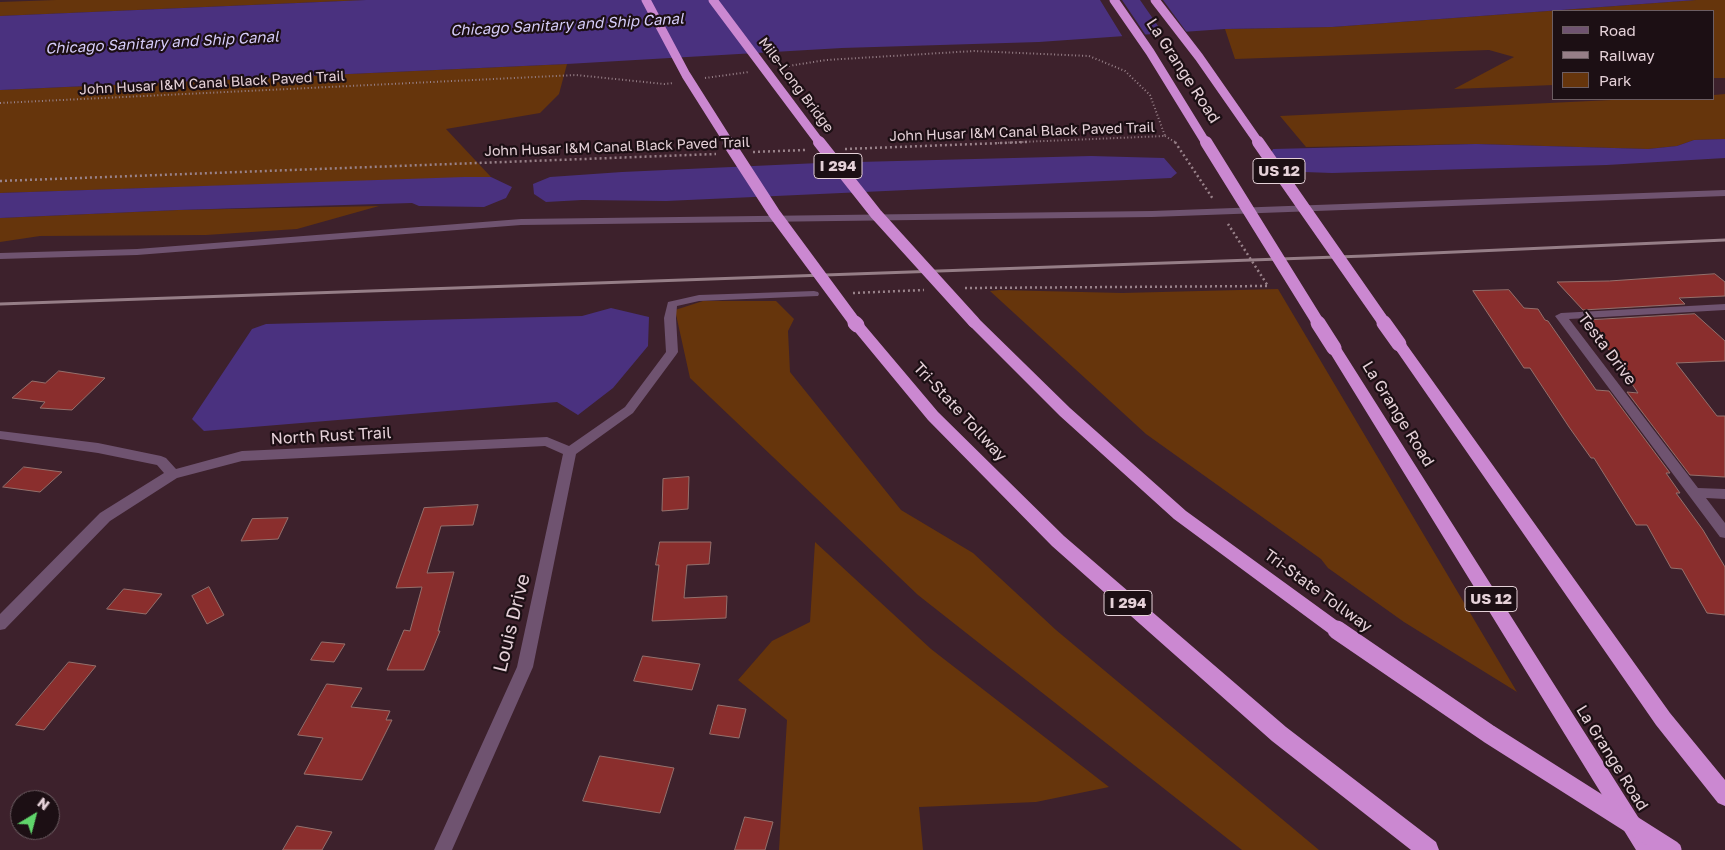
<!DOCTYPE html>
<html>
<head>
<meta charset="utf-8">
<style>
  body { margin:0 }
  #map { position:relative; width:1725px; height:850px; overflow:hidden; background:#3d212c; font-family:"Golos Text",sans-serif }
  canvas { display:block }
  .legend { position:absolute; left:1552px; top:10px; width:162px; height:90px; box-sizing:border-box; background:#1c0f14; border:1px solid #6c5d62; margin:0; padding:6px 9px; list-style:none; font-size:15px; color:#e5d1d8 }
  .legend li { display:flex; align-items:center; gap:10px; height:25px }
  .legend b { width:25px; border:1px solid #6c5d62 }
  .north { position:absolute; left:10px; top:790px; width:50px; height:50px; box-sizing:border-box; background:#1c0f14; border:1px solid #6c5d62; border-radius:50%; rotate:37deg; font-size:14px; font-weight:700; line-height:20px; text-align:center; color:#e5d1d8 }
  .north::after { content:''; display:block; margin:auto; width:18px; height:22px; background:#60d56b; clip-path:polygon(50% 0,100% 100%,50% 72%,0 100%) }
</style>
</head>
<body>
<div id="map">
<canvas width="1725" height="850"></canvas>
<ul class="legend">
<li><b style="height:6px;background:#6f5370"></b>Road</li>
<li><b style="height:6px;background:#967e87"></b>Railway</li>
<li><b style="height:14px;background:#66350c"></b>Park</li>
</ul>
<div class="north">N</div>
</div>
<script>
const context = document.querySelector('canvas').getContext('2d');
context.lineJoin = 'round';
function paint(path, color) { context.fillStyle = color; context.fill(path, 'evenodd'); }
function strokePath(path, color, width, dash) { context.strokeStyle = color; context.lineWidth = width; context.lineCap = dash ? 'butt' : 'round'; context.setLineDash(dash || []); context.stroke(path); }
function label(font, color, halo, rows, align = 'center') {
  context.font = font + ' "Golos Text",sans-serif'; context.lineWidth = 4.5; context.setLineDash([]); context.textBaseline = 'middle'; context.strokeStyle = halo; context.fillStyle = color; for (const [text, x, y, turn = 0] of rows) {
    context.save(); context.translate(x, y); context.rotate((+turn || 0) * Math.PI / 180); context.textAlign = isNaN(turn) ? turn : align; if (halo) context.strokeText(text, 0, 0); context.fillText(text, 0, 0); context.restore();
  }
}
paint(new Path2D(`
  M56 0H366L0 16V2Z
  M1696 0H1725V78H1714V11H1554V85L1454 89 1514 57 1489 50 1235 59 1225 29 1332 27Z
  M567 64 559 94 540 113 446 129 491 177 0 193V90Z
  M1725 94V139L1694 140 1677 146 1648 149 1476 144 1306 147 1280 116 1632 99H1714V95Z
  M379 206 297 229 206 235 40 236 0 242V218L178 210Z
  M1278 289 1517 692 1404 622 1328 568 1321 559 1146 434 990 291 1000 290 1122 293Z
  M703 301H776L794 319 788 331 790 372 901 510 973 553 1056 630 1319 850H1242L918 595 690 378 675 310Z
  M815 542 931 649 1109 787 1036 802 919 807 923 850H779L787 720 738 680 772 641 810 622Z`), '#66350c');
paint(new Path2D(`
  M366 0H1696L1332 27 1225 29 1039 42 842 48 567 64 0 90V16Z
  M1725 139V158L1607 165 1332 173 1304 172 1265 164 1273 149 1476 144 1648 149 1677 146 1694 140Z
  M1091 156 1164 158 1177 173 1171 178 666 201 582 200 546 202 534 194 533 184 550 177 622 172 819 163Z
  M464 177H491L512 187 506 198 484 207 419 206 412 203 178 210 0 218V193Z
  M611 308 649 317 648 346 613 388 578 415 557 402 204 431 192 419 252 329 266 324 582 316Z`), '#4a317f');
paint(new Path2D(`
  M1100 0H1122L1147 37 1124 39Z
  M1140 0H1163L1188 34 1165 36Z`), '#3d212c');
const building = new Path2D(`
  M1715 274 1725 282V296L1679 298 1685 304 1583 310 1557 282 1609 281Z
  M1509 290 1524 308 1538 309 1545 320 1548 321 1596 390 1609 391 1670 473H1666L1680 493H1676L1703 530 1725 567V615L1707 613 1682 569 1671 568 1647 525H1636L1594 458H1591L1569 427 1530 368H1524L1473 291Z
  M1695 314 1725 341V361L1676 363 1717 416H1725V477L1690 475 1627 392 1638 393 1628 378H1632L1586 322H1594L1592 320Z
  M59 371 105 378 72 410 40 408 45 402 12 398 32 381 45 383Z
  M24 467 62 472 40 492 3 487Z
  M689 477 688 509 662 511 663 479Z
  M478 505 473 525 441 526 427 573 454 572 438 631H440L424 670H387L404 630 410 631 422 587 396 588 424 508Z
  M288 518 278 539 241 541 252 519Z
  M660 542H711L709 564 687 565 684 598 727 596 726 618 652 621 659 565H656Z
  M209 587 224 615 207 624 192 596Z
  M124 589 162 594 146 614 107 609Z
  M322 642 345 644 334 662 311 660Z
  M643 656 700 664 692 690 634 681Z
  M69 662 96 666 44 730 16 725Z
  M327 684 362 688 351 707 390 711 386 720H392L362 780 304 774 323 738 298 735Z
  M718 705 746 709 739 738 710 734Z
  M600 756 674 768 660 813 583 801Z
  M745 817 773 822 765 850H735Z
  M297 826 332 832 322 850H283Z`);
paint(building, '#8a2e2d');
strokePath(building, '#94706c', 1);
strokePath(new Path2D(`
  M782 67 826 60 974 51 1089 56 1125 71 1150 95 1165 136 997 143
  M705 78 749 72
  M0 103 576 75 664 84 674 83
  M1165 136 1177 143`), '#99828a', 2, [1, 2.5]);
strokePath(new Path2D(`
  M1175 142 1213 199
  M845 149 1028 142
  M753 152 806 150
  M0 181 716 154
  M965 288 1268 286 1228 224
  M853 293 924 290`), '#99828a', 2.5, [2, 3]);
paint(new Path2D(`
  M1725 190V196L1152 217 521 225 137 255 0 259V253L137 249 521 219 1152 211Z
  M814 291 818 292 819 294 818 296 699 301 677 306 676 318 678 352 676 355 633 413 576 454 533 667 452 850H434L517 667 563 454 545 446 242 461 177 478 110 521 5 629 0 630V614L100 513 164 473 157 465 98 453 0 439V431L98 443 161 456 166 458 176 469 242 451 547 437 569 446 625 407 666 352 664 318 668 302 699 295Z
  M1725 304V310L1569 319 1698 488 1725 489V499L1706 498 1725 523V538L1720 537 1555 316 1561 313Z`), '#6f5370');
paint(new Path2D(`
  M974 318 979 319 1070 408 1186 511 1343 625 1346 630 1343 635 1337 638 1331 635 1174 519 1060 416 969 325 967 322 969 319Z
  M857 321 862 322 938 412 1064 536 1286 727 1436 842 1439 850H1411L1272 741 1052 546 928 420 852 328 850 325Z
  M1399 340 1404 341 1670 713 1725 780V806L1718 803 1656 725 1394 347 1392 344 1394 341Z
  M1334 344 1339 345 1341 348 1659 850H1636L1327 348 1329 345Z`), '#cb88d1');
strokePath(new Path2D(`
  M0 304 1365 256 1725 240`), '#967e87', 3);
strokePath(new Path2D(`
  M646 0 686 75 729 143
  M713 0 820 143
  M1114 0 1150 52 1206 143
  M1155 0 1199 57 1259 143`), '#cb88d1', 9);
strokePath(new Path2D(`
  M728 142 774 213 856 324
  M819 142 876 214 974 322
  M1206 142 1319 324
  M1258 142 1385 324`), '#cb88d1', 12);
strokePath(new Path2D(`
  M855 323 857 325
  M1318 323 1334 348
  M1384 323 1399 344`), '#cb88d1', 15);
strokePath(new Path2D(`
  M1337 630 1489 734 1672 850`), '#cb88d1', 19);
label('14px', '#e5d1d8', '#1c0f14', [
  ["John Husar I&M Canal Black Paved Trail",212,83,-3],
  ["Mile-Long Bridge",796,85,53],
  ["John Husar I&M Canal Black Paved Trail",1022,132,-2],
  ["John Husar I&M Canal Black Paved Trail",617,147,-2]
]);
label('italic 15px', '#d6cdfa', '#1c0f14', [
  ["Chicago Sanitary and Ship Canal",567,25,-3],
  ["Chicago Sanitary and Ship Canal",162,43,-3]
]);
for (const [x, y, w] of [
  [838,166,48],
  [1279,171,52],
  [1491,599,52],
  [1128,603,48]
]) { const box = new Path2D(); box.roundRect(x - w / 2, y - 12.5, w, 25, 4); context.fillStyle = '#1c0f14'; context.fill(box); strokePath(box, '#e5d1d8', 1); }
label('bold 15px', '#e5d1d8', null, [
  ["I 294",838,166],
  ["US 12",1279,171],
  ["US 12",1491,599],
  ["I 294",1128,603]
]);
label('16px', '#e5d1d8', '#1c0f14', [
  ["La Grange Road",1183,71,57],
  ["Testa Drive",1607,349,53],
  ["Tri-State Tollway",960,412,47],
  ["La Grange Road",1398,414,58],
  ["North Rust Trail",331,436,-3],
  ["Tri-State Tollway",1318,591,36],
  ["La Grange Road",1612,758,58]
]);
label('19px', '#e5d1d8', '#1c0f14', [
  ["Louis Drive",512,623,-76]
]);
</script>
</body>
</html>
